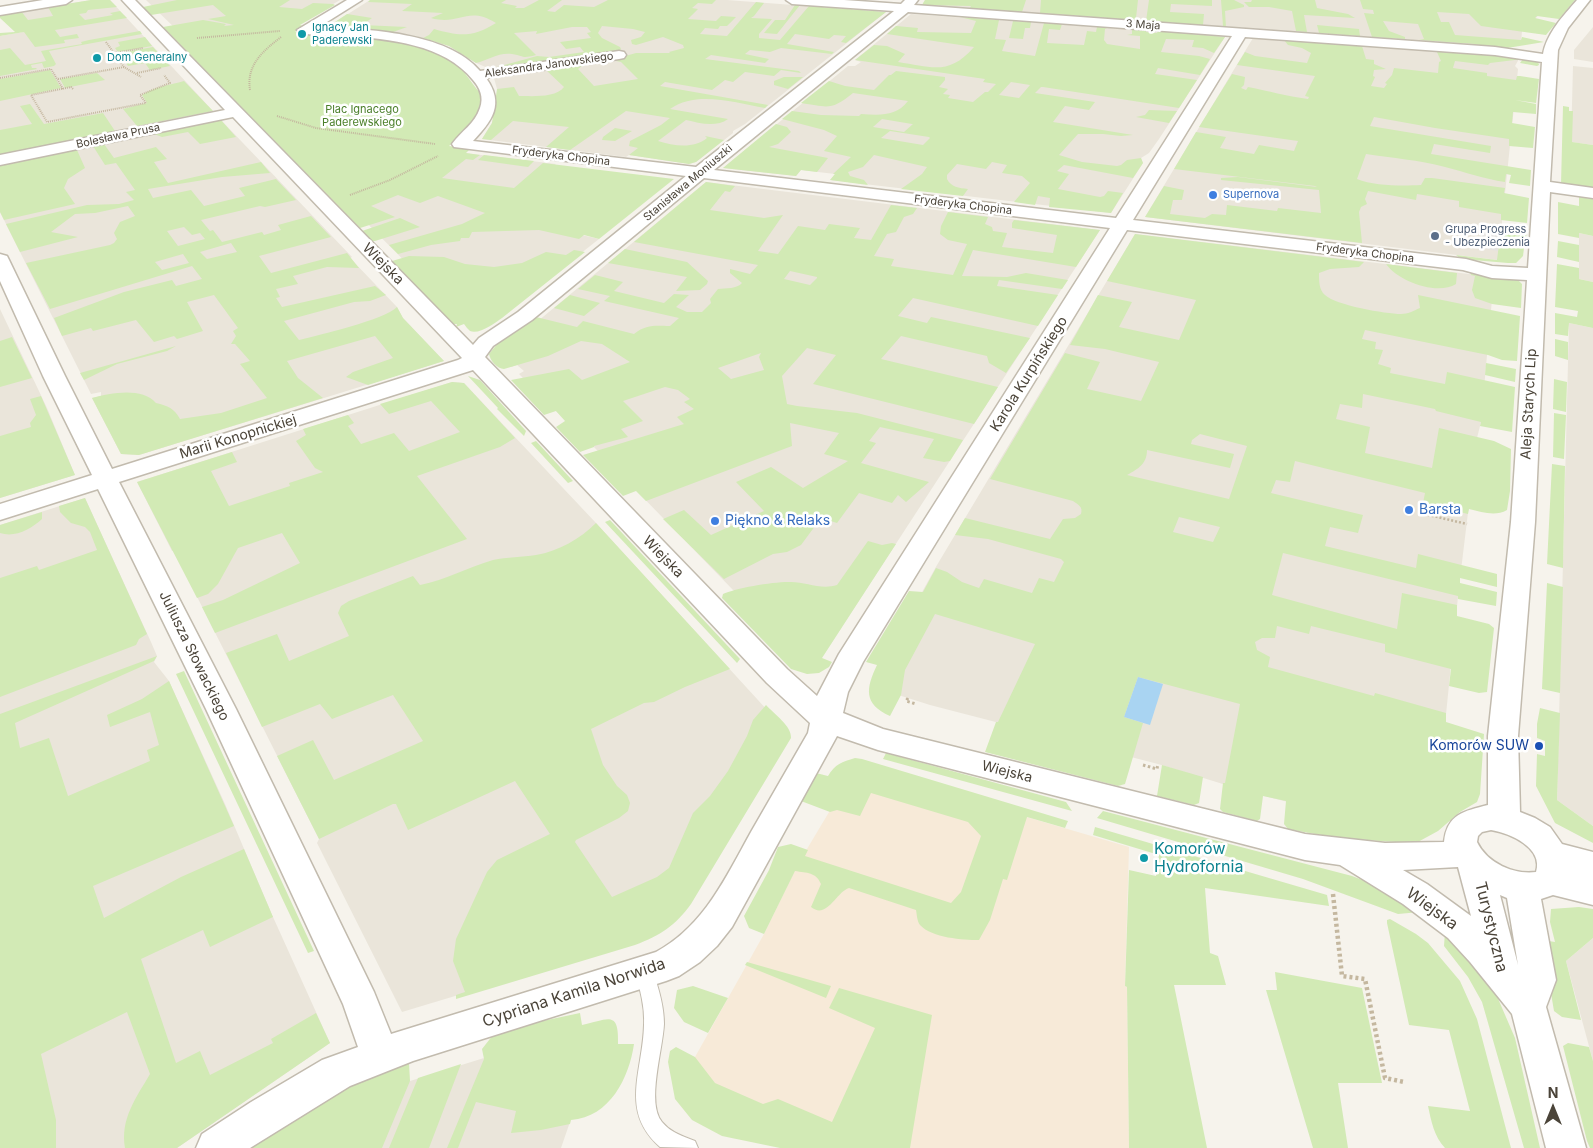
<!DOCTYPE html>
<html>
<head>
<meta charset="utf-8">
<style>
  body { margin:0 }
  #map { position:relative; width:1593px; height:1148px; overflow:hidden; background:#f6f3ec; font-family:Inter,sans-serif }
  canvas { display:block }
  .north { position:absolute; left:1528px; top:1083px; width:50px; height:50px; -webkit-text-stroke:4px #fff; paint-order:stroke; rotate:0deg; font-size:14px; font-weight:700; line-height:20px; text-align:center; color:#4b4439 }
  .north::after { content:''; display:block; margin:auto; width:18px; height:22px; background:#4b4439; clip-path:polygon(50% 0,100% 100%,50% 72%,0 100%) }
</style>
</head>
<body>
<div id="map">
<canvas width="1593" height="1148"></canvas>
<div class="north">N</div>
</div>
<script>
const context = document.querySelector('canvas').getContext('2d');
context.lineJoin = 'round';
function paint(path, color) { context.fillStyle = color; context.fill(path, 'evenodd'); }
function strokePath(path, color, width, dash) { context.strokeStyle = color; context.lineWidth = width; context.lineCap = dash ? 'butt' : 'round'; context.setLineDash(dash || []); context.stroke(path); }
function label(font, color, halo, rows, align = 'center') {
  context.font = font + ' Inter,sans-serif'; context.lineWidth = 5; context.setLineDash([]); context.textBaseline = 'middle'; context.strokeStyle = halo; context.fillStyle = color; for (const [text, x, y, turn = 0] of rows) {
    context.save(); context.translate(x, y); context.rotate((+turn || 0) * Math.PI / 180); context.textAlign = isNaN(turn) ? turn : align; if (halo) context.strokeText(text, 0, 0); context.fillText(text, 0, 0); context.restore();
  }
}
paint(new Path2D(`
  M91 0H110L213 111 0 154V36L23 32 10 13Z
  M146 0H340L298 25 180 33Z
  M370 0H633L667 31 695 0H727L886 12 745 124 733 131V133L696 162 689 164 629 155 626 157 482 139 492 123 496 109 497 89 494 78 497 75 495 71 476 63 449 46 423 38 396 32 329 26Z
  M925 0H1555L1522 31 1521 44 1511 47 922 5Z
  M911 14 1225 36V37L1159 139 1149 153 1141 158 1143 163 1111 213 830 180 835 174 801 170 796 176 723 168 848 66H855L861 62 855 60Z
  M1593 27V62L1574 59V50Z
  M1253 38 1511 56 1519 59 1515 66 1518 69 1498 260 1145 217Z
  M1573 66 1593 68V145L1571 142Z
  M221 120 352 257 350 258 397 307 403 318 444 361 139 455 121 454 92 398 101 396V392L91 394 0 212V166Z
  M465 153 556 164 500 216 599 239 500 317 462 319 348 204Z
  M706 182 1100 230 821 659 733 590 593 446 566 421 519 374 524 371 517 365 511 367 538 321Z
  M1579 233 1593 236V282L1579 279Z
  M1135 234 1494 277 1481 422 1477 438 1459 587 1445 724 1292 803 1252 793 1158 764 930 705 870 686 937 565Z
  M0 309 47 408 75 475 0 498Z
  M1569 323 1593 328V826L1557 800Z
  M452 382 464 383 596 523 779 723 674 887 465 993 402 1012 317 843 319 839 174 551H172L137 482Z
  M85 498 151 642 157 656 154 662 169 681 225 804 273 917 330 1043 177 1148H0V525Z
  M1593 938V1061L1566 961Z
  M600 1035 561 1148H341L410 1081 484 1058Z`), '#eae5da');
paint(new Path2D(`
  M856 767 1129 847 1125 986 1127 987 1129 1148H862L713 1116 692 1068 695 1057 764 934 798 864Z`), '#f7ead8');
paint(new Path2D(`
  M91 0H110L117 7 88 10 86 13 79 14 85 20 113 15 110 13 120 11 127 18 55 30 60 37 77 34 79 38 64 40 65 43 35 47 24 32 0 36V33L15 32 0 18V15L21 11 28 20 53 16 48 7Z
  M177 0H290L279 7 302 9 313 3 333 4 335 5 300 25 304 26 295 32 381 37 426 48 459 64V67C467 74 476 90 481 93 484 115 465 133 449 146L470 149 466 153 480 155 473 160 466 159 442 178 514 188 543 163 674 179 599 239 584 235 579 239 539 230 472 232 469 238H461L460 241 431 245 398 254 389 245 462 224 485 213 438 196 420 203 398 195 371 206 395 217 360 228 163 27 203 20 226 24 224 26 234 25 208 19 226 16 213 5 151 15 143 7Z
  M370 0H506L501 3 517 6 515 8H524L539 0H562L547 11 555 12 564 5 594 7 608 0H716L712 4 698 3 692 8 698 9 688 19 716 21 721 16 736 17 727 26H720L718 29 705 28 700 34 727 36 756 2 764 3 754 16 751 18 772 19 759 34V38L780 40 809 6 886 12 846 43 841 42 846 36 834 35 829 39 795 34 787 44 834 52 832 54 781 48 770 52 750 50 745 54 769 59 765 63 711 55 705 59 799 71 801 73 781 70 774 76 745 72 733 82 725 80 712 90 665 82 660 86 768 105 765 108C735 103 697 90 670 109L728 119C716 128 699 123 686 120L658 141C674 146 694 149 707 138L705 136 724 140 696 162 689 164 629 155 638 148 629 146 630 141 661 125 670 118 626 111 570 150 546 147 569 127 513 121 491 140 482 139 492 123 497 89 514 87 519 96C532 96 556 98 564 87L546 70 516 74 514 72 580 63 582 66 578 69 594 86 638 79 621 62 611 60 636 53H670L669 52 684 48 683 45 663 37 636 45 632 44 631 40 641 37 645 32 633 29 602 26 598 33 602 38 620 47 621 49 619 51 495 71 490 69 537 56 549 57 584 52 580 47 566 49 560 42 591 38 587 33 591 32 587 27H572L536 34 537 31 514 33 536 55C521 59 525 56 512 54 499 52 488 60 476 63L449 46 423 38 429 35 434 29C459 36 472 38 496 23 467 5 460 26 431 18L443 13 402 11 412 4 368 2Z
  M925 0H1026L1022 12 970 8 971 6 922 5Z
  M1041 0H1138L1136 18 1135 20 1040 13Z
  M1149 0H1212V6L1171 4 1170 12 1204 14 1203 25 1146 21Z
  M1221 0H1234L1244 5V7L1225 11 1226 27 1223 26Z
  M1252 0H1315L1317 8 1348 14 1355 18 1304 15 1307 32 1296 31 1292 11 1269 7H1249L1244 2H1251Z
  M1358 0H1575L1559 19 1537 16 1535 18 1556 23 1546 35 1481 26 1469 14 1437 12 1441 22H1449L1455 35 1521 40 1522 37 1544 42 1501 49 1476 47 1475 44 1419 40 1424 39 1418 24 1383 21 1389 31 1405 37V39L1372 37 1364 13 1374 14 1373 10 1363 9 1360 0Z
  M795 5H800L777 34 764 33 775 20H785Z
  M347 14 372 18 362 25 407 27 393 32 329 26Z
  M960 17 999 20 995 39 1006 40 1002 51 1035 56 1044 23 1062 24 1060 30 1049 29 1047 43 1084 45 1087 31 1096 32 1097 27H1109L1105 29 1104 40 1107 44 1140 49V36L1127 35 1132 34V29L1146 30V32L1157 33 1158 31 1225 37 1214 53 1203 48 1192 47 1194 40 1166 39 1161 52 1199 56 1210 59 1200 75 1158 68 1155 74 1197 80 1179 108 1043 87H1041L1035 93 1095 102 1089 110 1065 106 1053 122 1133 135 1121 136 1103 134H1078L1059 155 1082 162 1117 166 1121 165 1127 160 1141 158 1143 163 1133 178 1064 165 1057 171 1069 174 1058 189 1100 197 1104 196 1108 191 1123 193 1111 213 1049 207 1050 198 1038 196 1035 205 1014 202 1030 183 1022 176 1002 173 1007 165 992 162 986 169 957 164 947 175V179C951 187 959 188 968 189L963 196 901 189 922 174 927 167 874 155 863 167 848 172 850 176 864 180 868 185 830 180 835 174H833L851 157 824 151 837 136 824 130 782 119 792 111 821 115 859 116 861 114C879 115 896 117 908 101L853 93C831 111 828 107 801 103L829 81 845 86 874 90 889 75H891L896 71 945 77V80L939 87 948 89 943 94 950 95 948 98 973 102 985 92H988L996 84 983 82 985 79 855 60 874 45 887 46 905 54 898 62C932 67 949 76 974 47L887 34 896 26 918 28 917 32 971 33 976 21ZM1011 82 1030 85 1019 98 999 95ZM882 119 912 124H913L904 132 873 127ZM890 131 929 137 930 138 923 145 881 138Z
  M1013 21 1031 22 1030 28H1025L1023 39 1009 38Z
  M1317 25 1359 29 1360 36 1319 33Z
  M140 31 142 34 49 51 56 64 54 66 44 68 42 63 31 65 32 68H36L37 69 0 76V50L10 48 25 65 46 61 41 51 82 44 81 42 89 40Z
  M145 37 152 46 118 52 115 48 120 46 118 42Z
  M1284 40 1362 46 1366 59 1374 60V64L1386 69 1374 70 1373 76 1375 77 1371 86 1384 88 1387 84 1385 83 1392 75 1394 68 1438 73 1439 62 1441 61 1437 52 1440 51 1511 55 1538 61 1539 65 1537 66 1520 63 1523 59 1490 63 1488 65 1455 61 1453 68 1487 73V76L1516 80 1517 76H1520L1539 79 1536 103 1515 100 1536 104V114L1513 112 1512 123 1535 127 1533 148 1509 146V139L1435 128 1374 117 1370 126 1491 146 1490 153 1434 144 1431 154 1531 170 1530 186 1509 183 1511 175 1506 174 1505 182C1484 179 1465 172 1445 167 1418 160 1393 158 1366 154L1357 179C1374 186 1402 186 1421 185L1425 178H1432L1505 188 1504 193 1529 198 1527 223 1501 220V214L1459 207V201L1417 194 1416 200 1368 191 1365 199 1367 204 1361 207 1359 212 1362 243 1145 217 1164 186 1184 190 1182 200H1173L1170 214 1205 218 1212 214 1226 215 1227 205 1277 211 1278 208 1321 213 1319 190 1221 180V178L1238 177 1317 187 1315 186 1174 169 1196 132 1226 137 1220 148 1254 154 1259 145 1294 151 1298 141 1199 127 1232 74 1245 77 1244 85 1241 88 1246 90 1248 87C1269 91 1286 96 1308 99L1309 97 1305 96 1315 76 1237 65 1245 52 1255 56 1307 63 1311 53 1302 48 1288 45Z
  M153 47 170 66 150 70 145 63 128 66 119 53Z
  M50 70 61 88 0 101V79Z
  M97 73 105 80 65 88 60 79Z
  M784 77H803L788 89 774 85V81Z
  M184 81 213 111 137 126 123 109 147 103 142 95C154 87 170 85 184 81Z
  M30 104 44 124 103 113 115 131C105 139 91 140 78 139L0 155V130L32 124 20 106Z
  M1563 106 1569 107V111H1573L1572 142 1593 145V190L1561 184Z
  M1149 110 1177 111 1169 123 1136 117 1145 115Z
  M221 120 236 137 200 144 188 132 162 137 154 134Z
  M776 124 787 127 791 132 778 144 769 147 828 158 817 172 801 170 796 176 723 168Z
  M615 128 632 131 615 141 602 140 603 137Z
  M104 144 114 158 156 147 167 159 154 162 168 183 261 162 270 173 222 177 148 189 153 198 191 190 204 206 245 196 239 188 276 179 296 200 265 207 260 206 201 220 210 231 213 230 222 242 262 232 264 235 281 230 278 225 311 216 331 237 259 256 271 273 347 253 359 268 327 267 293 276 298 284 276 289 280 297 276 298 282 307 375 286 386 295 370 301 354 302 284 321 299 340C319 335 384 320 397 307L403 318 444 361 368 385 346 377 353 372 393 358 375 336 287 361 298 378 323 398 139 455 121 454 92 398C111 393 142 387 156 403 168 406 174 408 180 419L221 413 267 398 240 364 250 361 235 344H231L236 336 233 331 238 328 214 295 187 302 203 331 177 339 174 336 154 342 136 320 93 331 91 328 62 336 54 318 124 292 172 280 176 286 202 279 192 266 50 309 26 263 110 245 114 243 117 239 114 233 120 222 135 216 128 206 95 213 75 214 51 232 78 237 20 252 6 224 87 205 119 204 134 200 126 192 135 190 116 163 105 165 93 146ZM184 227 192 235 200 233 205 239 178 246 167 231ZM231 243 237 252 207 259 200 252ZM183 254 189 263 162 270 155 262Z
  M77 150 85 168 68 179 64 188 75 204 4 220 0 212V166Z
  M484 155 534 161 528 167 478 160Z
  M706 182 735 186 730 192 725 191 710 210 764 218 783 215 758 251 778 254 798 226 825 230 829 224 860 228 854 238 871 240 891 205 917 208 913 214 904 217 896 232 887 234 874 256 894 259 891 266 953 275 967 244 948 240 940 234 941 226 948 212 988 217 985 224 992 227 993 231 1007 233 1002 247 1053 253 1057 235 1012 228V223L1014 220 1100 230 1076 267 973 250 962 276 1007 277 1026 273 1068 280 1062 289 999 280 997 286 1058 295 1038 326 913 298 898 316 927 323 931 317 1030 338 1006 373 989 363 987 356 901 336 881 359 998 387 974 424 813 384 836 355 807 348 782 376 787 404 797 406 857 413 963 440 950 461 944 462 923 458 934 439 880 427 869 441 876 443 861 463 929 482 906 502 898 495 892 503 859 493 837 523 821 518 801 545 787 552 773 554 724 579 663 519 684 510 711 535 764 511 736 482 771 467 803 488 848 461 824 454 839 433 790 423 792 446 646 501 636 491 623 496 583 455 684 424 677 417 694 409 684 402 690 399 678 390 665 387 623 401 643 421 621 429 628 437 594 446V447L580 452 556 427 565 421 556 411 544 415 511 380 569 369 582 380 630 362 602 344 581 341 548 356 504 369C497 369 490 360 489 354L498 343 536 317 577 327 583 321 634 334C647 324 655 326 670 326L679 318 604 301 610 296 578 289 595 275 623 282 614 291 664 303 674 294 689 295 676 307 687 312H702L711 303 710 299 718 289C726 288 737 289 742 283L730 273V269L750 274 758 265 634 242ZM790 271 817 277V278L810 285 784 279ZM761 353 759 357 764 370 731 379 718 368Z
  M1579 197 1593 199V236L1579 233V238L1558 234V202L1579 206Z
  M400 218 420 227 375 241H372L362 231Z
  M1500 227H1515L1527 231 1525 245 1499 242Z
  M1135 234 1364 262 1359 267 1330 269 1319 273C1319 281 1319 290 1325 295 1335 305 1386 314 1401 314 1408 314 1413 311 1420 308L1418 295 1520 316 1517 361 1502 360 1488 355 1365 330 1362 339 1376 342 1375 349 1383 350 1378 364 1391 368 1390 373 1445 384 1447 372 1515 387 1512 432 1480 426 1481 422 1436 411 1435 409 1363 394 1362 408 1340 404 1336 419 1370 427 1365 453 1432 468 1439 428 1494 441 1511 449 1510 491 1507 510C1495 517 1482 512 1469 509L1468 514 1423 503 1425 493 1295 461 1290 482 1276 480 1271 493 1363 515 1358 533 1330 527 1325 546 1416 568 1418 554 1497 574V587L1460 578V583L1497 592 1496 606 1458 599V596L1283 553 1272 595 1397 629 1402 593 1457 605V616L1489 624 1494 628 1487 692 1479 693 1449 686 1451 669 1385 652V644L1311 626 1309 634 1277 626 1275 638H1262L1255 642 1257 650 1270 657 1268 667 1374 696 1375 693 1446 713V722L1484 734 1480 794 1477 802 1460 812 1438 831 1416 843C1372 841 1331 838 1288 829L1284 824 1286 801 1263 796 1260 819 1257 821 1223 812 1220 809 1223 783H1225L1240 704 1138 677 1124 717 1143 723 1125 784 1118 786 985 752 996 722H998L1035 644 935 614 905 670 901 695 890 716C863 704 866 688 877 665L866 662 909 591 923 592 936 568 947 572 962 582 979 588 984 579 1032 593 1039 578 1054 582 1064 562 1061 559 988 539 955 535 965 518 1050 539 1063 519 1075 518 1081 514C1083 507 1079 505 1073 501L990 479 1065 353 1100 362 1087 389 1141 401 1159 362 1105 349 1070 345 1098 295 1132 302 1119 327 1179 340 1196 300 1107 281ZM1200 434 1247 446 1229 499 1127 475C1138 469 1147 464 1147 450L1230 468 1234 454 1191 444 1192 440ZM1179 517 1220 527 1213 542 1173 532Z
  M1558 241 1579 245V262L1557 257Z
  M1499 244 1524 248 1523 256 1516 263H1508L1461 259 1456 255 1497 260Z
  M625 249 687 262 708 281 707 284 700 290 676 291 687 277 608 263Z
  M574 250 585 252 502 318C495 323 479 335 470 331 468 329 466 327 464 324L456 327 457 324H453L392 261 409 256 444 257 465 264 494 267 522 263 546 252 566 255Z
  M1386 264 1457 273 1456 284C1437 296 1398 281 1386 264Z
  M1557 264 1579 268V279L1593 282V328L1569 323 1568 336 1555 334V313L1577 317 1578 311 1555 307Z
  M1470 272 1515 277 1522 284 1521 308 1492 304 1475 298 1472 290 1475 276 1471 275Z
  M570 295 600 303 584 316 554 308Z
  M12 337 32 378 0 387V341Z
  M1555 339 1568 342V360L1555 356Z
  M176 346 167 351 117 364 84 380 80 373Z
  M1486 363 1516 369 1515 382 1485 375Z
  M468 376 480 380 526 431 524 436 497 409 498 408Z
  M1554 379 1567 382 1566 412 1553 409Z
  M452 382 464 383 515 438 500 447 417 476 467 539 215 633 202 607 223 600 300 563 282 533 238 548 218 584 208 594 197 598 137 482 232 452 237 462 211 471 229 506 290 486 289 483 323 472 315 468 296 441 306 435 303 429 348 415 354 423 348 426 361 444 394 433 409 451 460 432 431 401 389 414 380 404Z
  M41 396 75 475 0 498V436L31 427 30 423 36 415 30 399Z
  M1554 413 1566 415 1564 459 1553 457Z
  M536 441 573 481 568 483 531 443Z
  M1552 464 1565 466 1563 568 1547 564Z
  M85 498 147 634 139 639 136 645 0 697V578L37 566 39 570 97 550 90 532 85 527 71 523 60 512 59 506Z
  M42 512V519C31 529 15 538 0 533V525Z
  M610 520 740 659 737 663 605 522Z
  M596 523 730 669 685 687 654 702 644 703 591 729 603 765 617 786 627 795 630 803 628 811 619 818 576 840 575 842 612 897 657 877 669 868 693 813 710 796 728 771 747 736 753 720 766 705C774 714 792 726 791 738L691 904C675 926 661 935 635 945L456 999V995L465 992 453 961 456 939 487 872 497 860 550 834 515 781 408 830 396 804H393L319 839 277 756 313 740 334 780 423 741 393 695 332 719 320 704 262 727 226 653 277 634 289 661 349 636 338 613 341 606 349 601 413 576 420 585C446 580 468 567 493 560 507 557 522 557 536 555 559 551 580 539 596 523Z
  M868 541 882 545 892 543 896 544 822 658 832 662 829 667 819 673 807 674 791 669 722 598 723 594C735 588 777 581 791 582 806 582 821 590 837 585Z
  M1547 583 1563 587 1560 693 1542 689Z
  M157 656 154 661 15 723 20 748 49 738 68 796 150 761 147 750 159 745 150 712 110 727 107 715 142 699 169 681 234 826 93 886 104 918 181 877 244 849 273 917 210 947 203 930 141 959 176 1063 200 1051 210 1075 273 1043 271 1039 316 1013 330 1043 177 1148H125C120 1119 136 1098 150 1074L127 1012 41 1054 56 1120V1148H0V714Z
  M184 671 314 951 308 953 176 674Z
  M1540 708 1560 713 1557 800 1593 826V843L1555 823 1536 786 1537 754 1545 756V741L1537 738V724Z
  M886 753 1066 802 1072 811 883 759Z
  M855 758 862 759 1068 821 1065 828 1027 817 1007 880 1003 879 990 920 979 940C963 940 932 938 920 925 917 921 917 915 916 910L849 888C836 892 827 920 811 907L821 884C816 872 807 873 795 871L764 934 749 928 744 916 769 870 778 847 791 844 808 850 805 856 951 903 961 892 981 836 968 822 871 793 860 816 837 810 830 812 801 801 816 773 828 776C835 764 842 762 855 758Z
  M1162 765 1203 777 1199 803 1194 805 1157 796Z
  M1103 811 1352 876 1373 884 1420 912 1398 914 1303 879 1097 818Z
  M1095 827 1327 895 1329 906 1205 888 1210 953 1218 956 1226 985H1174L1207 1148H1129L1127 987 1125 986 1129 870 1156 876 1159 855 1093 835Z
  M1579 907 1593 909V938L1566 961 1581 1020 1562 1017 1554 1011 1542 940 1555 942 1550 922 1551 909Z
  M1390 919 1416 934 1428 943 1460 981 1477 1019 1511 1148H1445C1434 1137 1431 1120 1428 1106L1470 1111 1449 1030 1409 1025 1387 923V920Z
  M1445 932 1493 987 1515 1038 1540 1148H1524L1482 1002 1468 977 1444 946Z
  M747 962 831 986 826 998 745 965Z
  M1275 972 1362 988 1382 1083H1338L1348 1148H1313L1266 990H1277Z
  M693 986 728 998 708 1033 684 1022 674 1008 677 990Z
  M839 988 932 1015 910 1148H780L722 1136 692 1120 675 1099 668 1062 670 1051 676 1047 695 1057 715 1083 763 1104 778 1099 832 1122 875 1028 829 1008Z
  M580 1013 582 1025C609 1019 619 1010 618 1044H634C629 1078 610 1117 571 1120L570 1124 541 1130 511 1133 516 1111 476 1102 458 1148H447L484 1059 482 1049 493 1035 533 1023Z
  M1568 1043 1589 1047 1593 1061V1148H1590L1587 1141 1563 1046Z
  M409 1063 410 1081 382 1148H244L324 1099 368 1078Z
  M461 1064 429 1148H389L418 1078Z`), '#d2eab5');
paint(new Path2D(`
  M1481 228 1500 231 1498 251 1480 248Z`), '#e5e3e0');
paint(new Path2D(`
  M1138 677 1163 684 1150 725 1124 717Z`), '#a9d4f2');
const service = new Path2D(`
  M644 964 651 966 653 972C659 989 664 1007 664 1024 663 1049 646 1103 662 1122 671 1133 683 1136 695 1141L698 1148 660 1147C619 1111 643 1071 644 1025 645 1007 640 989 635 972L637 966Z`);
const minor = new Path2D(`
  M43 0H72L66 4 0 15V7Z
  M122 0H135L473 345 479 338 518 312 686 176 454 147 452 144C461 131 475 124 480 108 484 97 480 88 473 80 444 44 389 39 346 36 336 35 303 37 297 30L347 0H362L319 27C366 29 448 32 480 71L619 51 624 52 626 55 624 58 619 59 486 78C505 104 492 121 473 141L696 167 894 11 792 4 786 0H844L901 4 905 0H918L914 5 1495 47 1543 54C1547 33 1563 16 1577 0H1590L1568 28 1558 50 1550 182 1593 188V198L1550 192 1535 522 1518 736 1520 812 1535 818 1550 827 1562 844 1593 852V905L1553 895 1541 899 1556 980 1546 1007 1586 1148H1546L1512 1014 1470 962 1448 938 1403 904 1340 865 1305 860 878 750 837 736 732 927 717 946 700 962 679 976 666 981 413 1061 350 1086 250 1148H196L202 1134 251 1102 322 1060 358 1047 343 1004 206 709 98 489 0 520V504L92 475 43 376 0 281V254L7 256 9 260 65 376 112 469 458 360 462 358 233 117 0 165V155L225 110ZM908 12 1232 36 1116 218 714 170ZM1245 37 1495 55 1542 62 1528 268 1492 266 1466 259 1133 220ZM704 178 1110 228 839 654 817 696 787 669 485 357 493 346 532 320ZM1127 230 1463 270 1492 278 1527 280 1511 522 1488 736V805C1464 811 1447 814 1444 842L1385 843 1305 834 883 729 843 713 848 692 863 662ZM473 370 767 683 810 723 808 733C789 766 770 799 751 832 726 877 704 926 656 952L391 1034 374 992 236 709 119 482ZM1491 830C1510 833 1544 848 1536 872 1514 875 1487 863 1477 842L1478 836 1482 832ZM1458 867 1471 916 1427 884 1403 870ZM1500 895 1507 898 1518 965Z`);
strokePath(service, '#c2bbae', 2);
strokePath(minor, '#c2bbae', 3);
strokePath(new Path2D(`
  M197 38 280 31
  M106 42 124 67 141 77
  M114 53 143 48
  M137 73 161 68
  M0 78 51 69 63 89
  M58 79 124 67
  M73 89 71 87 31 95 47 122 146 103 140 95 170 83 164 75
  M250 90C246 65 263 51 281 37
  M277 116 316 128 435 144
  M350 195 390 180 438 156`), '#c4b79f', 2, [1, 1]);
strokePath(new Path2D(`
  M1420 513 1467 524`), '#c4b79f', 2.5, [2, 2]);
strokePath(new Path2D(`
  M908 698 906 701 916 704
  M1143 765 1157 769 1158 764`), '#c4b79f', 3, [2.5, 2.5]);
strokePath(new Path2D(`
  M1333 894 1342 976 1365 979 1385 1078 1404 1082`), '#c4b79f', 4.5, [3, 3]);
paint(service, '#fff');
paint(minor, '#fff');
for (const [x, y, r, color] of [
  [302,34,5,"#0f9aa8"],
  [97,58,5,"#0f9aa8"],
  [1213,195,5,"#3f7fe0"],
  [1435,236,5,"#5c6f8a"],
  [1409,510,5,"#3f7fe0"],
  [715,521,5,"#3f7fe0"],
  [1539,746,5,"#1a4fb4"],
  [1144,858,5,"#0f9aa8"]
]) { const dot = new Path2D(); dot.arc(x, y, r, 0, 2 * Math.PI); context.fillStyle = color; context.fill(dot); strokePath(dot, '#fff', 2); }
label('11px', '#4b4439', '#fff', [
  ["3 Maja",1143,25,4],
  ["Aleksandra Janowskiego",549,65,-8],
  ["Bolesława Prusa",118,136,-12],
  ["Fryderyka Chopina",561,156,7],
  ["Stanisława Moniuszki",688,183,-40],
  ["Fryderyka Chopina",963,205,7],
  ["Fryderyka Chopina",1365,253,7]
]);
label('11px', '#0d838f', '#fff', [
  ["Ignacy Jan",312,28],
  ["Paderewski",312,41],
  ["Dom Generalny",107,58]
], 'left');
label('11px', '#4a7f2a', '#fff', [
  ["Plac Ignacego",362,110],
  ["Paderewskiego",362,123]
]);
label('11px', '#366cbe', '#fff', [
  ["Supernova",1223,195]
], 'left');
label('11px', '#4e5e75', '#fff', [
  ["Grupa Progress",1445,230],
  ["- Ubezpieczenia",1445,243]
], 'left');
label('14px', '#4b4439', '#fff', [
  ["Wiejska",383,264,45],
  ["Karola Kurpińskiego",1029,374,-58],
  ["Aleja Starych Lip",1529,404,-87],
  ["Marii Konopnickiej",238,437,-17],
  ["Wiejska",663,557,46],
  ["Juliusza Słowackiego",194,656,64],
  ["Wiejska",1007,772,14]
]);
label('14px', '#366cbe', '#fff', [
  ["Barsta",1419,510],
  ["Piękno & Relaks",725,521]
], 'left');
label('14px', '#164399', '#fff', [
  ["Komorów SUW",1529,746]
], 'right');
label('16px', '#0d838f', '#fff', [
  ["Komorów",1154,849],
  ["Hydrofornia",1154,867]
], 'left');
label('16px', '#4b4439', '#fff', [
  ["Wiejska",1432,909,36],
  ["Turystyczna",1491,927,76],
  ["Cypriana Kamila Norwida",574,993,-18]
]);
</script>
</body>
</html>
